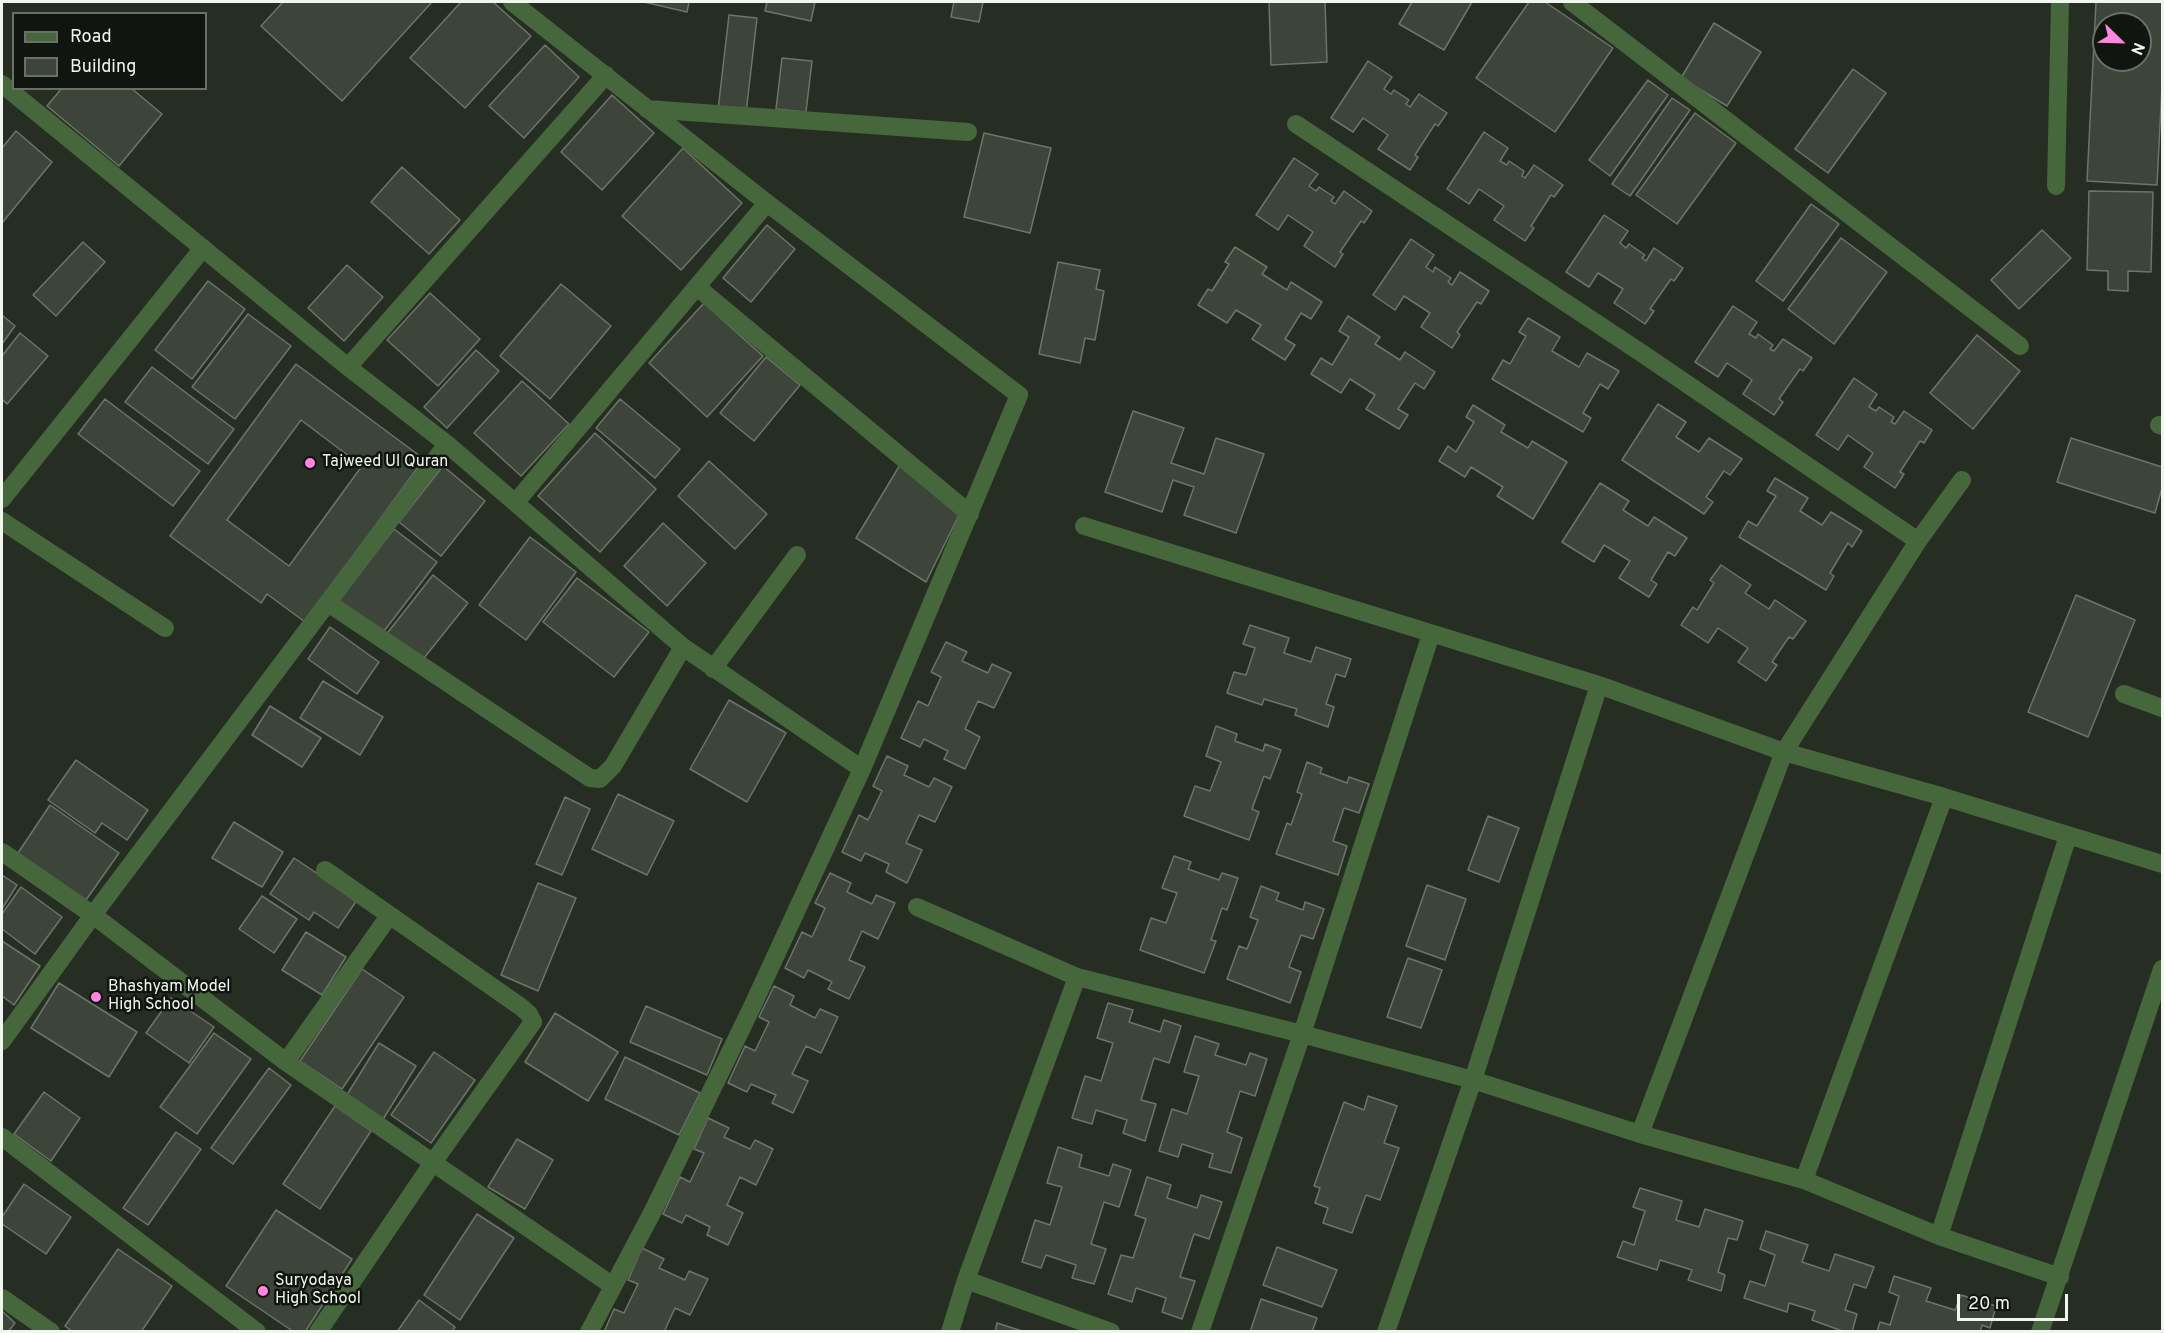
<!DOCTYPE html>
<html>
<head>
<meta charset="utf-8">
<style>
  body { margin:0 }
  #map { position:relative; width:2164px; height:1333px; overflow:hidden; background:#262e23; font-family:Overpass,sans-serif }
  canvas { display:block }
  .frame { position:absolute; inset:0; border:3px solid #f0f6ef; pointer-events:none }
  .legend { position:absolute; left:12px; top:12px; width:195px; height:78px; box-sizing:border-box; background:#111510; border:2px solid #6a6f69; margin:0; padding:8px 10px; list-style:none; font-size:18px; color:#f0f6ef }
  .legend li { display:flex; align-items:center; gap:12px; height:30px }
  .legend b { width:30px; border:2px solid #6a6f69 }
  .north { position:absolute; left:2092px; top:12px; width:60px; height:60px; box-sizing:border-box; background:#111510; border:2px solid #6a6f69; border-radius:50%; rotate:113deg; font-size:16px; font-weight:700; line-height:24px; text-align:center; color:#f0f6ef }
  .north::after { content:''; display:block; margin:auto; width:21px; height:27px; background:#fe86e1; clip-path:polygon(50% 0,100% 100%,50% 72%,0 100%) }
  .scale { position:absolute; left:1957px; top:1294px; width:111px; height:27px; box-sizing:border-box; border:3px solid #f0f6ef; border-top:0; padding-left:8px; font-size:18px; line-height:21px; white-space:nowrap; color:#f0f6ef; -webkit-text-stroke:4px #111510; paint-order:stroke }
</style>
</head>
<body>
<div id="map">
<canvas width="2164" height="1333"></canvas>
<div class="frame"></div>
<ul class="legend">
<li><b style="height:8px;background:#46663b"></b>Road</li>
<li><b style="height:16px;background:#3d453a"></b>Building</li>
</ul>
<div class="north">N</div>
<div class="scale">20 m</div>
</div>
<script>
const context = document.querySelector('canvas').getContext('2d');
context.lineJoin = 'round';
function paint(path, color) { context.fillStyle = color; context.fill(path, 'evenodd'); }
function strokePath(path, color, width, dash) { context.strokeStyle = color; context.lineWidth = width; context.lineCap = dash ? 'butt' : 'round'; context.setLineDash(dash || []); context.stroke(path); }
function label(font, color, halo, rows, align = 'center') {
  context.font = font + ' Overpass,sans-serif'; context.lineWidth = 5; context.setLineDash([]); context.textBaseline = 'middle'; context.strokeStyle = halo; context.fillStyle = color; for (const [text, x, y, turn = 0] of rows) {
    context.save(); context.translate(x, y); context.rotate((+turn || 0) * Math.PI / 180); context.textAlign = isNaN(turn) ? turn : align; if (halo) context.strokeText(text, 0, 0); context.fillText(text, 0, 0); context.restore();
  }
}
const building = new Path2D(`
  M283 2H432L342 101 261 26Z
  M461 2H493L531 36 465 108 410 58Z
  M644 2H689L687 12Z
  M767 2H815L811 21 765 11Z
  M954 2H983L979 22 951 17Z
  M1269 2H1325L1327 62 1271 65Z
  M1412 2H1472L1444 50 1399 24Z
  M1529 2H1545L1613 48 1555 132 1476 78Z
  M2096 2H2162V85L2157 185 2087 181ZM2104 24H2140V60H2104Z
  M729 15 757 18 746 113 718 110Z
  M1714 23 1761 52 1727 106 1681 78Z
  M545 45 579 77 524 138 489 106Z
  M782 58 812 61 806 112 776 109Z
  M1368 61 1392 77 1384 89 1391 94 1394 90 1409 100 1406 104 1410 107 1419 94 1447 113 1438 126 1435 124 1415 155 1418 157 1410 170 1378 149 1388 135 1363 118 1353 132 1331 118Z
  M1853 69 1886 93 1828 173 1795 149Z
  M1648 80 1668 95 1610 176 1589 160Z
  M62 88H131L162 114 119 166 47 106Z
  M612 95 654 133 602 190 561 152Z
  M1672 98 1690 110 1630 196 1612 184Z
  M1695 113 1736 143 1677 224 1636 195Z
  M16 131 52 162 2 223V148Z
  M1484 132 1508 148 1500 161 1507 165 1509 161 1524 171 1522 176 1525 178 1534 165 1563 185 1554 197 1551 195 1531 226 1534 228 1525 241 1494 220 1504 206 1479 189 1469 204 1447 189Z
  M984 133 1051 148 1030 233 964 217Z
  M683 148 742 203 681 270 622 216Z
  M1294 158 1318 174 1309 186 1316 191 1319 187 1334 197 1331 201 1335 204 1344 191 1372 211 1364 223 1361 221 1340 252 1343 254 1335 267 1304 246 1313 232 1288 215 1278 230 1256 215Z
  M402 167 460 220 429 254 371 202Z
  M2089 191 2153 192 2151 272 2128 271V291L2108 290V271L2087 270Z
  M1811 204 1839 224 1783 301 1756 281Z
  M1604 215 1628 231 1620 243 1626 248 1629 244 1645 255 1642 258 1646 261 1654 248 1683 268 1674 281 1671 279 1650 309 1654 311 1645 324 1614 303 1623 289 1598 273 1589 287 1566 272Z
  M767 225 795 249 751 302 723 278Z
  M2042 230 2071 258 2019 309 1991 280Z
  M1841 238 1887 272 1834 344 1788 309Z
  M1411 239 1434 255 1426 267 1433 272 1435 267 1451 278 1448 282 1452 285 1460 272 1489 291 1481 304 1477 302 1457 332 1460 335 1452 348 1421 327 1430 313 1404 296 1395 310 1373 295Z
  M83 242 105 262 56 316 33 295Z
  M1235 247 1267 267 1262 274 1287 290 1291 282 1322 302 1311 319 1301 313 1285 339 1295 345 1285 360 1252 339 1261 325 1236 310 1227 323 1198 305 1208 289 1212 291 1229 264 1225 262Z
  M1058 262 1100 270 1096 289 1104 291 1095 340 1085 338 1080 363 1039 354Z
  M347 265 383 297 344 341 308 308Z
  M208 281 245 309 192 379 155 350Z
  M561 284 611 326 550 399 500 356Z
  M430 293 480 339 438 386 387 340Z
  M704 303 763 356 707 417 649 363Z
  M1733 306 1757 322 1749 334 1756 338 1758 334 1773 345 1770 349 1774 351 1783 339 1812 358 1803 371 1800 369 1779 399 1783 402 1774 415 1743 394 1752 380 1727 363 1718 377 1695 362Z
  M248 314 291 346 235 419 192 387Z
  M2 315 15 326 2 344Z
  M1348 316 1380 337 1375 344 1400 360 1405 352 1435 372 1424 389 1415 383 1398 409 1408 415 1399 429 1366 409 1375 395 1350 379 1341 393 1311 374 1321 358 1332 365 1349 337 1339 331Z
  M1528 318 1560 337 1552 351 1579 367 1587 353 1619 371 1608 389 1600 384 1583 413 1591 418 1583 432 1492 379 1503 360 1510 364 1526 336 1519 332Z
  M20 333 48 356 7 404 2 399V356Z
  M1977 335 2020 371 1973 429 1930 393Z
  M476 350 499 371 447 428 424 407Z
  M766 357 800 385 754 441 720 413Z
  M296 364 424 459 305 622 267 594 261 603 170 536ZM301 420 362 466 289 566 227 520Z
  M152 367 234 429 208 464 125 402Z
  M1854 378 1877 394 1869 407 1876 411 1879 407 1894 417 1891 422 1895 424 1904 411 1932 430 1924 443 1920 441 1900 472 1904 474 1895 488 1864 467 1873 453 1848 435 1838 450 1816 435Z
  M522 381 569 424 521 476 474 433Z
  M105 399 200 471 173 506 78 434Z
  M620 399 680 449 655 478 596 428Z
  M1658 404 1686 422 1676 437 1699 452 1709 438 1742 459 1730 475 1724 471 1706 497 1713 502 1704 514 1622 460Z
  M1473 405 1505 425 1501 432 1528 448 1532 441 1567 462 1533 519 1497 496 1503 487 1471 467 1465 477 1439 461 1448 446 1456 452 1474 422 1466 417Z
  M1133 411 1184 428 1171 463 1204 474 1216 438 1264 454 1236 533 1184 515 1194 487 1173 480 1162 512 1105 492Z
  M595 433 656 489 600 552 538 496Z
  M2071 438 2162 467V488L2155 513 2057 482Z
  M709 461 767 514 735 549 678 496Z
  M900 465 962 509 926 582 856 538Z
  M443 466 485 501 441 556 399 522Z
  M1775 478 1808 498 1800 511 1822 525 1831 512 1862 531 1852 547 1848 543 1830 573 1834 576 1826 590 1739 537 1748 521 1757 526 1776 496 1767 491Z
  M1600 483 1629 501 1623 510 1648 526 1654 517 1687 538 1675 556 1668 552 1651 580 1657 584 1649 597 1619 578 1630 561 1604 545 1594 562 1562 542Z
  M663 523 706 563 667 606 624 566Z
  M394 529 437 562 381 635 338 601Z
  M530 537 576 572 526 640 479 605Z
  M1721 565 1751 585 1745 593 1769 609 1775 600 1806 621 1793 639 1789 637 1772 662 1777 665 1766 681 1738 662 1748 648 1718 628 1708 643 1681 625 1693 607 1697 610 1714 583 1710 580Z
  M433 575 468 603 420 663 385 636Z
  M577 578 649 632 614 677 543 622Z
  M2076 595 2135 620 2088 737 2028 712Z
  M1250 625 1289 638 1284 653 1311 662 1316 647 1351 659 1345 677 1336 674 1326 704 1334 707 1328 727 1295 715 1297 709 1264 699 1262 705 1227 693 1234 672 1246 675 1255 648 1243 644Z
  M330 627 379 662 357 694 308 659Z
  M946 642 967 652 962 661 988 673 992 664 1011 673 994 708 978 701 965 729 980 737 965 769 944 759 948 751 924 739 920 747 901 738 918 701 928 706 941 677 931 672Z
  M323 681 383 717 360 755 300 718Z
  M729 700 786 733 747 802 690 769Z
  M270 706 321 738 302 767 252 735Z
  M1216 726 1237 734 1235 741 1263 751 1265 744 1281 750 1270 779 1264 776 1252 809 1259 812 1249 840 1184 816 1195 786 1210 791 1221 762 1206 756Z
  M887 756 908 766 904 775 929 787 934 778 952 787 935 822 919 815 906 843 922 850 907 883 886 872 889 864 865 853 861 861 842 852 859 815 868 820 882 791 873 786Z
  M76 760 148 810 127 840 102 823 95 833 48 800Z
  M1307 762 1322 768 1320 773 1347 783 1349 777 1369 784 1359 813 1344 808 1333 841 1347 846 1338 875 1276 854 1287 823 1291 825 1302 794 1297 792Z
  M618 794 674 821 647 875 592 849Z
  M565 797 590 809 562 875 536 864Z
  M50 805 119 853 86 900 18 853Z
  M1488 816 1519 828 1499 882 1468 870Z
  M234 822 283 852 262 887 212 858Z
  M1174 856 1191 862 1188 869 1219 880 1222 873 1238 878 1227 910 1222 908 1211 940 1216 941 1204 973 1140 950 1151 918 1166 923 1177 893 1162 888Z
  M294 858 357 900 338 928 314 912 309 920 270 894Z
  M830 873 851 883 847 892 872 904 876 895 895 903 878 939 862 931 849 960 865 967 849 999 828 989 832 982 808 970 804 978 785 968 802 932 812 937 825 908 815 903Z
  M2 875 17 885 2 909Z
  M538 883 576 898 538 991 501 975Z
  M1427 885 1466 899 1445 960 1406 946Z
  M1261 886 1279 893 1276 900 1303 910 1305 902 1324 909 1313 939 1301 935 1289 967 1301 972 1290 1003 1227 979 1239 946 1247 949 1258 920 1250 917Z
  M21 887 62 917 35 954 2 929V914Z
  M262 896 297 919 274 953 239 929Z
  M306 932 346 957 322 995 282 970Z
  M2 941 40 966 14 1005 2 996Z
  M1408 958 1442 970 1421 1028 1387 1017Z
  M362 969 404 997 342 1089 300 1061Z
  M59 983 137 1032 109 1077 31 1028Z
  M774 986 794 996 790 1005 815 1018 820 1009 838 1017 821 1053 806 1046 792 1074 808 1081 793 1113 772 1103 776 1095 751 1084 747 1092 728 1083 745 1046 755 1051 769 1022 759 1017Z
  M171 998 214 1027 189 1063 146 1033Z
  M1108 1003 1133 1010 1129 1022 1160 1032 1164 1020 1181 1026 1169 1063 1154 1058 1141 1100 1156 1104 1145 1141 1123 1133 1127 1120 1096 1110 1092 1124 1072 1118 1085 1076 1101 1081 1113 1043 1097 1038Z
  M646 1006 722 1039 707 1075 630 1042Z
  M555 1013 618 1052 588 1101 525 1062Z
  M214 1033 251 1059 197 1134 160 1107Z
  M1195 1036 1219 1044 1215 1055 1246 1065 1250 1053 1267 1059 1255 1096 1240 1091 1227 1132 1242 1138 1231 1173 1209 1167 1213 1154 1182 1144 1178 1157 1159 1151 1172 1109 1187 1114 1199 1076 1184 1072Z
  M379 1043 416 1066 382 1121 345 1098Z
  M434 1052 475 1080 431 1143 391 1115Z
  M625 1057 700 1093 679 1135 605 1099Z
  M269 1068 291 1085 233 1164 211 1148Z
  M44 1092 80 1118 51 1161 14 1134Z
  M1368 1096 1397 1106 1384 1143 1399 1148 1380 1200 1366 1195 1352 1233 1323 1223 1328 1208 1315 1203 1320 1188 1314 1186 1344 1102 1364 1110Z
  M335 1106 371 1131 320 1209 283 1184Z
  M708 1118 729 1128 724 1137 750 1149 755 1140 773 1149 756 1185 740 1177 727 1205 743 1213 728 1245 707 1235 710 1227 686 1215 682 1223 663 1214 680 1177 690 1182 704 1153 694 1149Z
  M176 1132 201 1149 148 1225 123 1208Z
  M517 1139 553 1160 525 1209 488 1187Z
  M1058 1147 1082 1155 1079 1167 1109 1176 1113 1164 1131 1170 1119 1207 1104 1202 1091 1244 1106 1249 1094 1284 1072 1278 1076 1265 1046 1255 1041 1268 1022 1262 1035 1220 1050 1225 1062 1187 1047 1183Z
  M1147 1177 1171 1185 1167 1198 1197 1208 1201 1195 1222 1202 1209 1239 1194 1234 1180 1277 1195 1281 1182 1319 1162 1312 1166 1298 1136 1288 1132 1302 1108 1294 1121 1255 1133 1258 1146 1219 1135 1215Z
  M24 1184 71 1217 46 1254 2 1224V1217Z
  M1640 1188 1682 1201 1676 1220 1699 1227 1705 1209 1743 1221 1737 1240 1728 1238 1718 1272 1725 1275 1721 1291 1688 1280 1692 1270 1660 1260 1657 1270 1617 1257 1623 1241 1634 1245 1645 1211 1633 1207Z
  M276 1210 352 1259 305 1332H294L226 1286Z
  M477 1214 514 1238 460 1320 424 1295Z
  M1766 1231 1808 1245 1802 1262 1829 1271 1835 1254 1874 1267 1866 1288 1854 1284 1845 1310 1857 1314 1852 1332H1845L1812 1320 1815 1311 1789 1303 1787 1312 1744 1298 1750 1281 1765 1286 1775 1255 1760 1249Z
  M1277 1247 1337 1270 1322 1307 1263 1285Z
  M642 1248 664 1259 659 1268 685 1280 689 1271 708 1279 690 1315 675 1308 664 1332H604L614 1309 624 1313 638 1284 628 1280Z
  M118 1249 172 1286 141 1332H73L65 1326Z
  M1894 1276 1931 1288 1926 1301 1955 1310 1961 1295 1996 1306 1990 1328 1982 1325 1980 1332H1877L1880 1322 1890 1325 1899 1296 1889 1292Z
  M1261 1299 1317 1318 1312 1332H1250Z
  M419 1300 455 1327 452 1332H397Z
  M2 1311 15 1323 8 1332H2Z
  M997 1323 1022 1331 1021 1332H995Z`);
paint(building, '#3d453a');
strokePath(building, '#6c7569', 1.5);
strokePath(new Path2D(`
  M512 2 767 203 1019 395 862 769 751 1009 653 1211 589 1332
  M1572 2 2020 346
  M2 84 348 367 447 444 683 647 862 769
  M647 109 968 132
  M1296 124 1640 352 1918 541
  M2056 186 2060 2
  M697 287 970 514
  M348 367 606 75
  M2159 425 2162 426
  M2 499 203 248
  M516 502 767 203
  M2 521 165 628
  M1084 526 1599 685 1784 752 1944 797 2162 864
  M328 603 590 778 600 779 613 766 683 647
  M713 669 797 555
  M2124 694 2162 708
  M2 852 93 915 286 1062 613 1286
  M917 907 1077 977 1302 1034 1473 1080 1640 1134 1804 1180 1939 1236 2060 1277
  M2 1041 93 915 447 444
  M286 1062 389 916
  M1640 1134 1784 752 1918 541 1962 480
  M2 1137 257 1332
  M1804 1180 1944 797
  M1939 1236 2068 836
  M966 1280 1111 1332
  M2 1298 51 1332
  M318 1332 432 1164 533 1022 529 1014 521 1007 325 870
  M950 1332 966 1280 1077 977
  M1200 1332 1302 1034 1431 634
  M1386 1332 1473 1080 1599 685
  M2040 1332 2162 969`), '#46663b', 18);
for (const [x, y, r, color] of [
  [310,463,6,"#fe86e1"],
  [96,997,6,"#fe86e1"],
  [263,1291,6,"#fe86e1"]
]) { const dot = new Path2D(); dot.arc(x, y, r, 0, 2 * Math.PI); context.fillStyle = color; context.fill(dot); strokePath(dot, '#111510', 2); }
label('16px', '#f0f6ef', '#111510', [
  ["Tajweed Ul Quran",322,463],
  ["Bhashyam Model",108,988],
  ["High School",108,1006],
  ["Suryodaya",275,1282],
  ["High School",275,1300]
], 'left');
</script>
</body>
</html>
